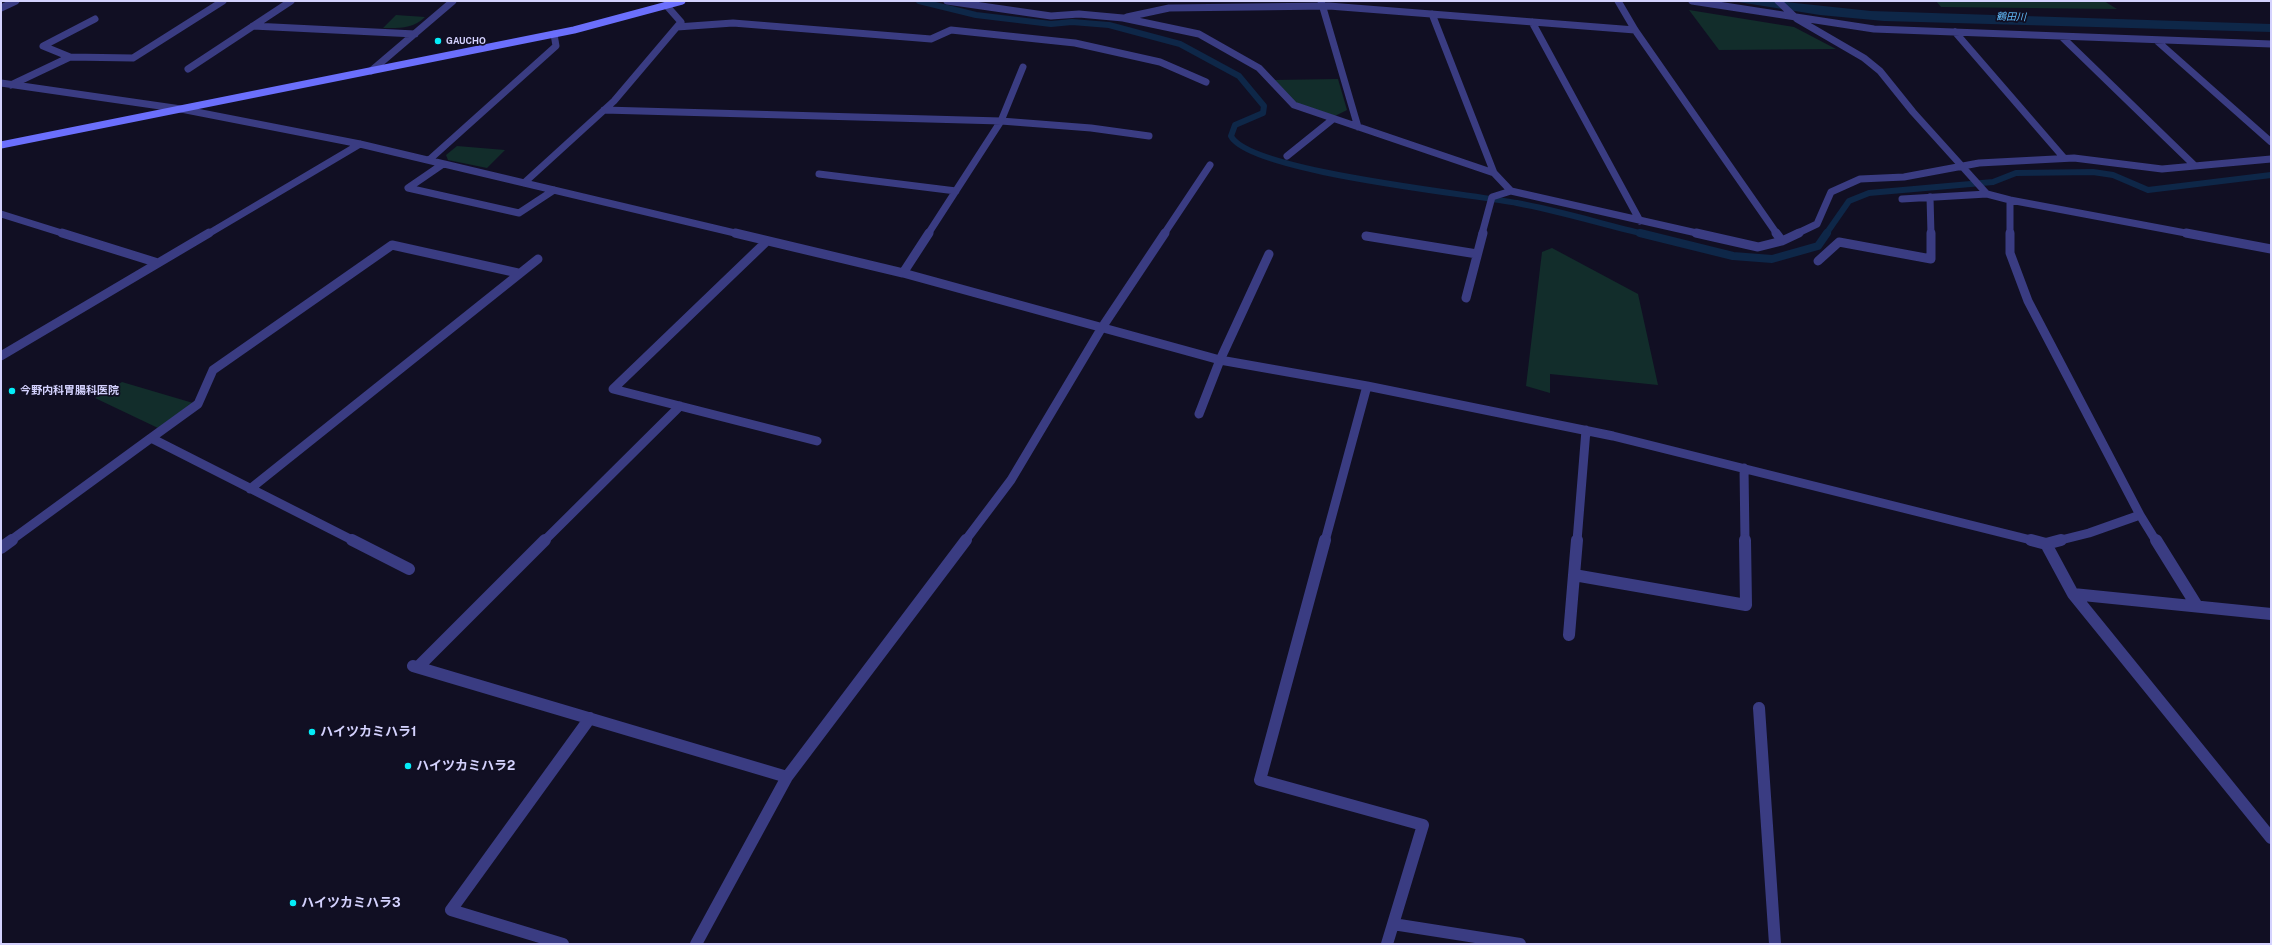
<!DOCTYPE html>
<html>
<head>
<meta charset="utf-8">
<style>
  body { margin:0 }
  #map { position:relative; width:2272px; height:945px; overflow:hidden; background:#110f23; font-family:"Public Sans",sans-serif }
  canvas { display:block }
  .frame { position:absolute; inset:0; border:2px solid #d4d2fe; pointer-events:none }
</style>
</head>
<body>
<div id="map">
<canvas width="2272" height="945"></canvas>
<div class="frame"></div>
</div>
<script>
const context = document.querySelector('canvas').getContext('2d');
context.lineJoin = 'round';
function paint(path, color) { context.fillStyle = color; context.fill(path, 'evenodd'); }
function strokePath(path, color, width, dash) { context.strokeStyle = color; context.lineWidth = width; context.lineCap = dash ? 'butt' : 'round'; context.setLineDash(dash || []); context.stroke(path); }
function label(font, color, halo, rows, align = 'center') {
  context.font = font + ' "Public Sans","Noto Sans JP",sans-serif'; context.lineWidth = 3.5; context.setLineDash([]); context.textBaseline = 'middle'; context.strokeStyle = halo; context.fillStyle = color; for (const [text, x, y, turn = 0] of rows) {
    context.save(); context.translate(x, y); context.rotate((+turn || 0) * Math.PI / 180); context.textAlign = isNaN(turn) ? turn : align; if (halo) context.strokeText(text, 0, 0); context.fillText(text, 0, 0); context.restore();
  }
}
paint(new Path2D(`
  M1936 1H2104L2117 9 1941 7Z
  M1689 10 1794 27 1836 49 1719 50Z
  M396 15 425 17C413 29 400 28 383 28Z
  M1338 79 1347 110 1335 116 1295 103 1273 80Z
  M457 146 505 150 487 168 448 160 446 155Z
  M1552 248 1638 294 1658 385 1550 374V393L1526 386 1542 252Z
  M122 382 193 403 158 428 95 398Z`), '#122d2b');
paint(new Path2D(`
  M1732 1H1776L1871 11 2271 24V32L1884 21 1820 15Z`), '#0e2748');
strokePath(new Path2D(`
  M919 1 976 15 1051 24 1072 22 1109 25 1180 44 1239 76 1264 106 1263 113 1235 125 1231 136C1249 172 1471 194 1517 203 1560 211 1602 224 1644 234
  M1826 234 1849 201 1869 193 1993 182 2016 173 2093 172 2113 175 2148 190 2271 175`), '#0e2748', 6);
strokePath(new Path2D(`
  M1640 233 1733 256 1772 259 1818 246 1827 233`), '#0e2748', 8);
strokePath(new Path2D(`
  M947 1 1051 16 1079 14 1123 18 1199 34 1259 68 1294 105 1494 173
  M1321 1 1358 127
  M1618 1 1635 30 1777 234
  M1692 1 1874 29 2271 44
  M1778 1 1797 19 1864 58 1880 71 1913 112 1987 194 2010 200V234
  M1 8 16 1
  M1432 14 1494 173 1511 191 1701 234
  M1127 17 1169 8 1329 6 1635 30
  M1532 22 1640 221
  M253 26 415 34
  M677 27 733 23 931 39 951 30 1075 43 1160 62 1206 82
  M1955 32 2064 158
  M2063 38 2194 165
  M2157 41 2271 142
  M70 57 43 46 95 19
  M188 69 291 1
  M371 71 453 1
  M1 83 181 109 360 144 739 234
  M11 85 70 57 133 58 223 1
  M604 110 1001 121 1091 128 1149 136
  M1287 156 1333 119
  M429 160 556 46 554 34
  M443 164 408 188 519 213 554 190
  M819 174 956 191
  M524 183 614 101 681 22 666 5
  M1930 197 1931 234
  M1902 199 1987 194
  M2010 200 2191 234
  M1 214 65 234
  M208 234 360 144
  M928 234 1001 121 1023 67
  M1164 234 1210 165
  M1482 234 1492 197 1511 191
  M1796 234 1817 224 1831 192 1860 179 1904 177 1979 163 2074 158 2162 169 2271 159`), '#3a3c82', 7);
strokePath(new Path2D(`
  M62 233 158 263
  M735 233 903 273 1220 360 1367 386 1613 436 2035 541
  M1696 233 1758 247 1782 241 1799 233
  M1776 233 1782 241
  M2010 233V253L2028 301 2140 515 2089 533 2057 541
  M2186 233 2271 249
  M1366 236 1477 254
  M767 241 613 389 817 441
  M1818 261 1839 242 1931 259V233
  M903 273 929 233
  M1466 298 1483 233
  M1 356 209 233
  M1199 414 1220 360 1269 254
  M151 438 198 404 213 370 392 245 518 273
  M1744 468 1745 541
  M250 489 538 259
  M2140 515 2156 541
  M10 541 151 438 354 541
  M544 541 680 406
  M965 541 1011 480 1101 329 1165 233
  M1325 541 1367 386
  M1577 541 1586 430`), '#3a3c82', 9);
strokePath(new Path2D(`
  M352 540 409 569
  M1325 540 1260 780 1423 825 1387 944
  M1577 540 1574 575 1746 605 1745 540
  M2031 540 2046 544
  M2061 540 2046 544 2073 594 2271 838
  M2156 540 2197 606
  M1 548 12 540
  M2073 594 2271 614
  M1569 635 1574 575
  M413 666 787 777
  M418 667 545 540
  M1759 708 1775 944
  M1393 924 1520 944
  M563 944 451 910 590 718
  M696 944 787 777 966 540`), '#3a3c82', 12);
strokePath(new Path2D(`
  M1 145 574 30 682 1`), '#6b6ffc', 7);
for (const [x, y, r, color] of [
  [438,41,4,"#04edf8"],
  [12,391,4,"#04edf8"],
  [312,732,4,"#04edf8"],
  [408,766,4,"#04edf8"],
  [293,903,4,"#04edf8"]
]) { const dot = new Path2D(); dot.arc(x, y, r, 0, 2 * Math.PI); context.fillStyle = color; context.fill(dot); strokePath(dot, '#110f23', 1.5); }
label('bold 9px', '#d4d2fe', '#110f23', [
  ["GAUCHO",446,41]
], 'left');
label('italic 10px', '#62bdfc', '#110f23', [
  ["鶴田川",2011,17,1]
]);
label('bold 11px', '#d4d2fe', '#110f23', [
  ["今野内科胃腸科医院",20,391]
], 'left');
label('bold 13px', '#d4d2fe', '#110f23', [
  ["ハイツカミハラ1",320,732],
  ["ハイツカミハラ2",416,766],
  ["ハイツカミハラ3",301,903]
], 'left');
</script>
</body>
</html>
